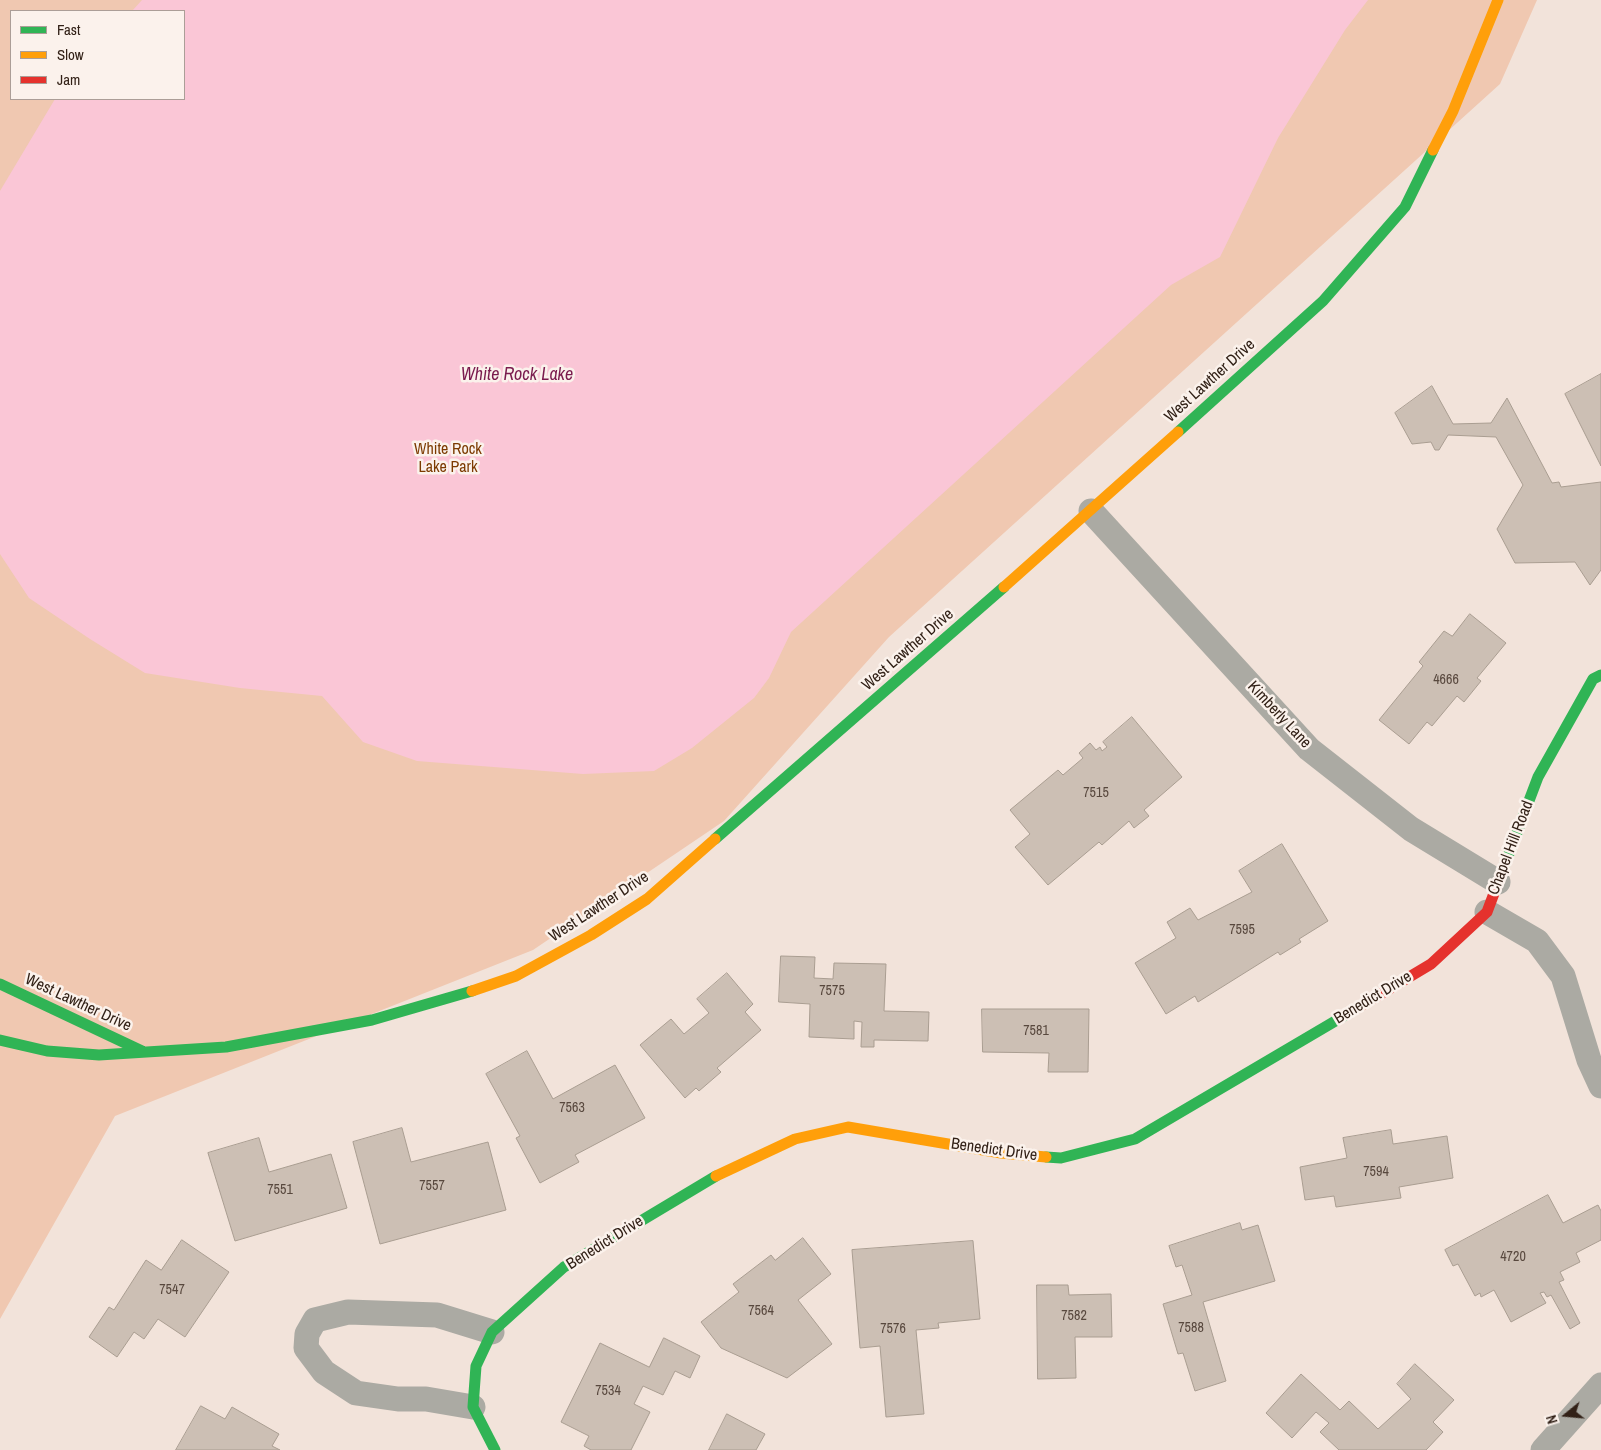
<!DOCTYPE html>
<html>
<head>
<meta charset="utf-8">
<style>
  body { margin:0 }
  #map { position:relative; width:1601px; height:1450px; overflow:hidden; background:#f2e3da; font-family:"Archivo Narrow",sans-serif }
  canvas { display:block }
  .legend { position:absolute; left:10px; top:10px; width:175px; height:90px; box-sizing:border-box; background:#fbf2ec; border:1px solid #ab9e97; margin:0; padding:6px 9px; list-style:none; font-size:15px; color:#322117 }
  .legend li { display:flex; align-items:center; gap:10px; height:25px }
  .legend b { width:25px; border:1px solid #ab9e97 }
  .north { position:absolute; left:1541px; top:1390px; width:50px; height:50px; -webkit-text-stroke:4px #fbf2ec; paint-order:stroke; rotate:253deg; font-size:14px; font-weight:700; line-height:20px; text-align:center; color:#322117 }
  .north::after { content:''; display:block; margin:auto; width:18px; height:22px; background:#322117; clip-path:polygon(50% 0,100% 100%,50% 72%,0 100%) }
</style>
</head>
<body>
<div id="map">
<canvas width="1601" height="1450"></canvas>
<ul class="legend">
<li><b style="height:6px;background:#30b455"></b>Fast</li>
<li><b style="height:6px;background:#ff9f0a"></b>Slow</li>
<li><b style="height:6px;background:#e5322d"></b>Jam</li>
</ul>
<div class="north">N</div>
</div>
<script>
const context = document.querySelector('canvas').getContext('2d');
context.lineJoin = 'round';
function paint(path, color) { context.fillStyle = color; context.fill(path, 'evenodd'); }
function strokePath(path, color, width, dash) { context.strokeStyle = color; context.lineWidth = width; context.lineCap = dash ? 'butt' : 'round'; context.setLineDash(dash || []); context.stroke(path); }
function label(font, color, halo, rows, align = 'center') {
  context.font = font + ' "Archivo Narrow",sans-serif'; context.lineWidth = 5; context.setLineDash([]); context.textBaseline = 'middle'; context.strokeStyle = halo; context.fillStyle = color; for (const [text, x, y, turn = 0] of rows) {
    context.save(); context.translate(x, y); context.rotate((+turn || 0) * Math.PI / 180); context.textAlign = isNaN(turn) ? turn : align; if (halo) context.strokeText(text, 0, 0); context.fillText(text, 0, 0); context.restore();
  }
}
paint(new Path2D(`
  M0 0H1537L1500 84 889 637 724 821 533 950 115 1116 0 1319ZM11 11H184V99H11Z`), '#f0c8b1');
paint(new Path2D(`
  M142 0H1368L1345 30 1278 138 1220 257 1171 285 791 632 769 678 754 698 692 748 654 771 583 774 417 761 363 742 322 696 240 688 145 673 90 639 29 598 0 554V191L55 99H184V11H132Z`), '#fac6d6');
const building = new Path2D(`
  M1601 374V466L1565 394Z
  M1432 386 1453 424 1491 423 1507 398 1552 483 1559 482 1561 487 1601 482V570L1590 585 1575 562 1515 563 1497 529 1523 485 1496 437 1448 435 1439 450H1435L1431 442 1412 444 1395 413Z
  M1470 614 1506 643 1477 678 1481 681 1464 702 1457 696 1432 726 1427 722 1409 744 1379 720 1423 666 1419 662 1444 631 1452 636Z
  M1132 717 1182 777 1144 810 1149 816 1134 828 1129 821 1102 845 1099 842 1048 885 1015 847 1030 834 1010 810 1058 770 1063 775 1083 758 1079 753 1090 743 1096 750 1100 747 1102 751 1107 747 1103 742Z
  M1282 844 1328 921 1299 939 1301 942 1280 955 1278 952 1198 1002 1195 996 1166 1014 1135 963 1176 938 1167 922 1190 908 1198 920 1252 892 1239 871Z
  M781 956 815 957 814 978 833 979 834 963 886 964 884 1011 929 1012 928 1041 874 1040V1047H861L862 1022 854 1021V1039L809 1037 810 1004 779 1002Z
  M727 973 753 1004 745 1012 761 1030 717 1068 721 1072 699 1091 696 1088 685 1098 640 1045 671 1019 684 1034 709 1013 697 999Z
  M982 1009H1089L1088 1072H1048L1049 1053 983 1052Z
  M527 1051 553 1099 615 1065 645 1118 575 1155 579 1162 540 1183 516 1138 520 1136 486 1074Z
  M402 1128 411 1162 488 1142 506 1210 380 1244 353 1142Z
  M1391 1130 1393 1144 1447 1136 1453 1178 1399 1187 1401 1198 1336 1207 1334 1196 1305 1200 1300 1167 1347 1158 1343 1138Z
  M259 1138 269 1172 331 1154 347 1208 235 1241 208 1153Z
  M1548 1195 1563 1223 1598 1205 1601 1211V1240L1576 1253 1580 1262 1560 1272 1564 1280 1559 1282 1580 1323 1570 1329 1551 1295 1547 1297 1544 1292 1540 1293 1546 1303 1511 1322 1494 1290 1481 1297 1480 1293 1475 1296 1458 1264 1453 1266 1445 1250Z
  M1240 1223 1242 1230 1258 1225 1275 1281 1203 1302 1226 1381 1195 1391 1183 1353 1178 1354 1163 1304 1192 1295 1182 1265 1176 1267 1169 1246Z
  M803 1238 831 1274 798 1300 832 1344 787 1378 721 1348 701 1322 739 1292 733 1284 771 1255 775 1260Z
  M182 1240 229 1272 185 1337 158 1319 144 1339 134 1332 117 1357 89 1337 109 1307 114 1310 146 1260 161 1270Z
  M973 1241 980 1319 938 1323 939 1328 916 1330 924 1414 886 1417 880 1346 860 1348 852 1250Z
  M1037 1285H1068L1069 1295 1111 1294 1112 1337H1075L1076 1378 1038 1379Z
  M664 1338 700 1356 690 1378 675 1371 663 1395 643 1386 634 1404 650 1412 631 1450H591L584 1446 589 1436 561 1422 600 1343 649 1367Z
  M1415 1364 1454 1400 1433 1422 1443 1432 1426 1450H1339L1320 1432 1329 1423 1316 1412 1292 1438 1266 1413 1301 1374 1340 1410 1349 1401 1378 1429 1411 1399 1397 1384Z
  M201 1406 225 1419 232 1407 279 1434 272 1446 280 1450H176Z
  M727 1414 765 1434 756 1450H709Z`);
paint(building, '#ccbfb4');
strokePath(building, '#a99d91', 1);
strokePath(new Path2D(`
  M1091 511 1309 749 1411 829 1498 882
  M1487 912 1537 941 1563 976 1589 1060 1601 1086
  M473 1407 426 1399H398L356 1393 324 1372 306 1348 307 1334 315 1320 348 1312 437 1315 492 1332
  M1543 1450 1601 1385`), '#abaaa3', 25);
strokePath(new Path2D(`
  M1178 432 1323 301 1405 207 1433 150
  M715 839 1004 587
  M1502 872 1538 777 1593 679 1601 675
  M0 984 142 1051
  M0 1040 47 1051 99 1055 226 1047 372 1020 472 991
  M1046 1157 1061 1158 1135 1139 1354 1010
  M495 1450 473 1407 476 1366 492 1332 564 1267 716 1176`), '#30b455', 11);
strokePath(new Path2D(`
  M1433 150 1453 111 1498 0
  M1004 587 1178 432
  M472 991 516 976 591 935 647 899 715 839
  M716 1176 795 1139 848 1127 1001 1153 1046 1157`), '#ff9f0a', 11);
strokePath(new Path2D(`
  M1354 1010 1431 964 1487 912 1502 872`), '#e5322d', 11);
label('14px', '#58483e', null, [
  ["4666",1446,680],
  ["7515",1096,793],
  ["7595",1242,930],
  ["7575",832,991],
  ["7581",1036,1031],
  ["7563",572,1108],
  ["7594",1376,1172],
  ["7557",432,1186],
  ["7551",280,1190],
  ["4720",1513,1257],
  ["7547",172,1290],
  ["7564",761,1311],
  ["7582",1074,1316],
  ["7588",1191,1328],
  ["7576",893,1329],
  ["7534",608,1391]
]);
label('16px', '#322117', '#fbf2ec', [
  ["West Lawther Drive",1210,381,-42],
  ["West Lawther Drive",908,650,-41],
  ["Kimberly Lane",1279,715,47],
  ["Chapel Hill Road",1511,848,-69],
  ["West Lawther Drive",599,907,-33],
  ["Benedict Drive",1373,998,-31],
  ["West Lawther Drive",78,1003,25],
  ["Benedict Drive",994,1150,8],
  ["Benedict Drive",605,1243,-32]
]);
label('16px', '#7c3a00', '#fbf2ec', [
  ["White Rock",448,450],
  ["Lake Park",448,468]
]);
label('italic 18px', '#7a1b4e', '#fbf2ec', [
  ["White Rock Lake",517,375]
]);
</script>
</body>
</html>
